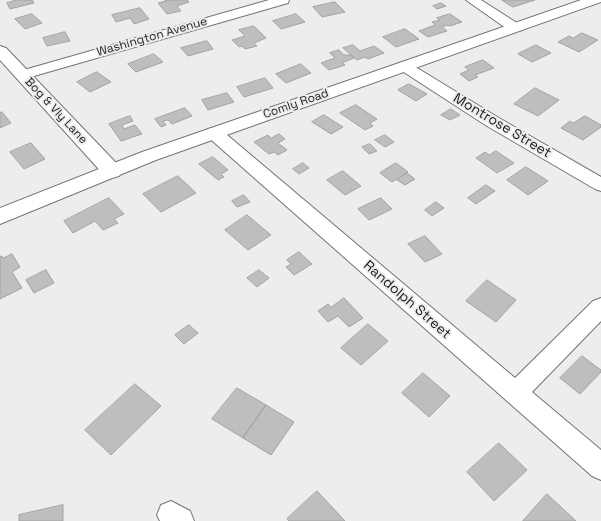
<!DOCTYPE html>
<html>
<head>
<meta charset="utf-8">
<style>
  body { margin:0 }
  canvas { display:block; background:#ebedef }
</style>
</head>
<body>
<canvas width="601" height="521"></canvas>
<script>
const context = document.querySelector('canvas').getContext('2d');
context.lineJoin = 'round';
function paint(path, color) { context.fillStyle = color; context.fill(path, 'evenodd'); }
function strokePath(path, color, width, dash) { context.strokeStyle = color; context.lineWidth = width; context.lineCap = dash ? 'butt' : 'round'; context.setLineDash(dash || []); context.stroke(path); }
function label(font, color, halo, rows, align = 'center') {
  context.font = font + ' "Space Grotesk",sans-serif'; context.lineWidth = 4; context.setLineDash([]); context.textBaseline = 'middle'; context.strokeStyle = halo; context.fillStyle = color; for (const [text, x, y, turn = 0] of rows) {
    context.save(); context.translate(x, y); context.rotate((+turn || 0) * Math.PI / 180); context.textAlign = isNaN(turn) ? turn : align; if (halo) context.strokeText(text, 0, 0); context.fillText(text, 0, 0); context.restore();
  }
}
const building = new Path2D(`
  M17 0H32L34 3 10 9 7 3Z
  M165 0H187L189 2 177 6 181 11 167 14 158 3 166 1Z
  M502 0H535L513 7Z
  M335 2 345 12 322 17 313 7Z
  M441 3 446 6 437 9 433 6Z
  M140 8 149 19 134 24 130 18 116 22 112 15Z
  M32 14 42 23 25 29 15 19Z
  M296 14 305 22 281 29 273 21Z
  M450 14 462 22 450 26 448 25 442 27 447 31 428 37 419 31 435 25 432 22 440 20 437 18Z
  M254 26 266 38 254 43 257 46 245 49 242 46 239 47 232 40 245 36 239 30Z
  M405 29 419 39 396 47 383 37Z
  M65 32 70 41 47 46 43 38Z
  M582 33 598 40 579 52 558 42 569 36 573 38Z
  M207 41 213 49 188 56 181 48Z
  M353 45 360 51 374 46 384 53 368 59 365 57 357 60 343 48Z
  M536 45 551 53 532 62 518 54Z
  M339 50 344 55H350L354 58 342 63 345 65 329 70 321 63 335 58 330 53Z
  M154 54 163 62 136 72 128 64Z
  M483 60 494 68 475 75 478 77 469 81 460 74 469 70 465 67Z
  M301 64 311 73 286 83 276 74Z
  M97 72 111 82 90 92 77 82Z
  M265 78 273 88 244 97 237 87Z
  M409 84 427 94 416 101 398 90Z
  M535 88 559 100 538 116 514 104Z
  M227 93 234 102 208 110 202 100Z
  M356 105 377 119 370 123 373 126 365 130 340 113Z
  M185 108 192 116 172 124 168 120 163 121 166 125 161 127 155 119Z
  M451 109 460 115 450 120 441 115Z
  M2 112 11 123 0 128V113Z
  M324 115 343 127 331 134 312 122Z
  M130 116 133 121 122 125 124 129 135 125 142 134 121 141 109 124Z
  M585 116 601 125V127L583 140 561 128 570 121 573 123Z
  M279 134 285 139 278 143 287 150 278 155 274 152 269 154 254 142 268 135 271 138Z
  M385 135 394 142 385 147 375 140Z
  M31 143 45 159 24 169 10 152Z
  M370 144 377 151 369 154 362 147Z
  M496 151 514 163 497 173 476 158 485 152 489 155Z
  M213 157 228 170 221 174 224 177 218 180 199 164Z
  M303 163 309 168 299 174 293 169Z
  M396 163 408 172 392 182 380 173Z
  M526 167 548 181 528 195 507 180Z
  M343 171 361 186 345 195 327 180Z
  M407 173 415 179 405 185 397 180Z
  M178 176 196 193 161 212 143 194Z
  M486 185 495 191 476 204 468 198Z
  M244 195 250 202 237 207 232 201Z
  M109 198 124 214 114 219 118 223 103 230 95 221 73 233 64 221Z
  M381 198 392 209 369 220 358 209Z
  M436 202 444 208 432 216 425 210Z
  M247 215 271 235 248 250 225 230Z
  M425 236 442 254 425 262 408 244Z
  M299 252 312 264 294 275 286 267 291 264 287 260Z
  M12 254 20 267 12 272 22 288 0 299V257L2 256 3 258Z
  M46 270 54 283 34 293 26 280Z
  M259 270 269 278 257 287 247 278Z
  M487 280 516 300 496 322 466 301Z
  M344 298 363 318 349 327 338 316 328 322 318 311 328 304 331 307Z
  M368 324 388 341 361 365 341 348Z
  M189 325 198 333 184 344 175 335Z
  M582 356 601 370V372L580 394 560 378Z
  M423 373 450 396 429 417 402 393Z
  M135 384 161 406 111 455 85 430Z
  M237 388 266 405 243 438 212 419Z
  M266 405 294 422 271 455 243 438Z
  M499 443 527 470 494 501 467 472Z
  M317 491 345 521H289L287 519Z
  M547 494 576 521H523Z
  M63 505V521H19V515Z`);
paint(building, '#bebec0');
strokePath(building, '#a3a3a5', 1);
const minor = new Path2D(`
  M269 0H289L288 3 27 78 22 79 17 78 15 75 17 72Z
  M466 0H481L520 25 522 28 520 31H510Z
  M404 62 409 63 499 118 601 177V191L595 189 487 126 399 69 397 66 399 63Z
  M214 128 220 129 515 378 593 301 601 298V321L532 392 601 450V480L592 476 208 137 206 133 208 129Z
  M171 501 190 511 194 521H160L157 515 161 505Z`);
const tertiary = new Path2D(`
  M0 46 6 48 119 166 122 171 119 176 112 178 105 176 0 60Z`);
const secondary = new Path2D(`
  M581 0H601V2L156 160 0 224V208L142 152Z`);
strokePath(minor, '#727476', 2);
strokePath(tertiary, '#727476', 2);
strokePath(secondary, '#727476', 2);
paint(minor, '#fff');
paint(tertiary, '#fff');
paint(secondary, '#fff');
label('12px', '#1d1e1e', '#ebedef', [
  ["Washington Avenue",152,37,-16],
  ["Comly Road",296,104,-19],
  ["Bog & Vly Lane",56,111,47]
]);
label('14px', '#1d1e1e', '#ebedef', [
  ["Montrose Street",502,126,31],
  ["Randolph Street",407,300,41]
]);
</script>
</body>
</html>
